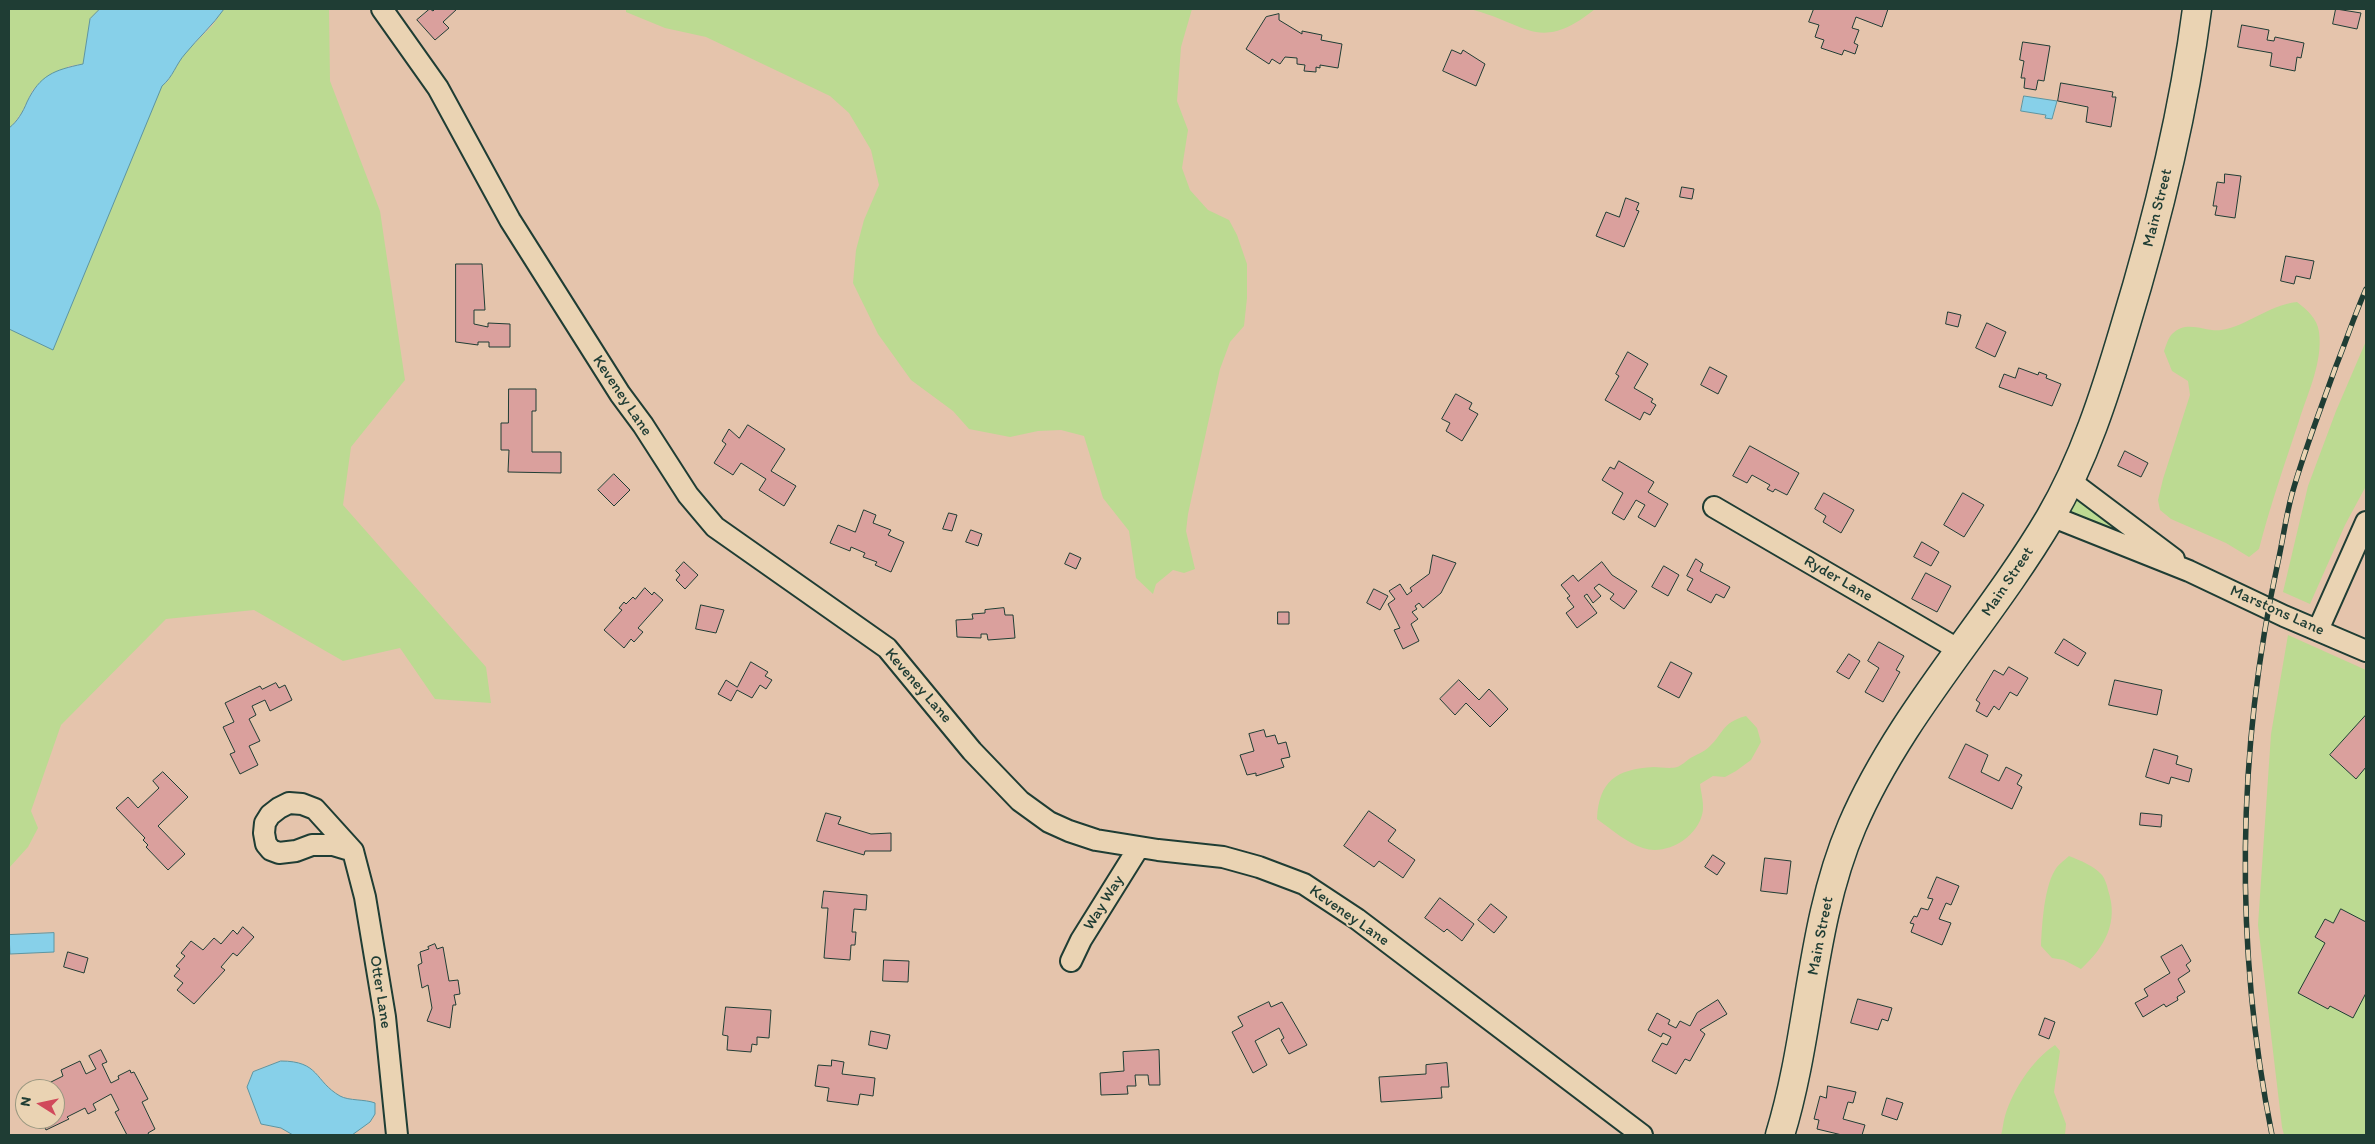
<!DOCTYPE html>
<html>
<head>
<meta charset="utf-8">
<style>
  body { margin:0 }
  #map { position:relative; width:2375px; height:1144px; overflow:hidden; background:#e5c4ac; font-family:Itim,sans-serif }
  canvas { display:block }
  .frame { position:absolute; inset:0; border:10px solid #1f3d34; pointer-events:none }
  .north { position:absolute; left:15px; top:1079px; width:50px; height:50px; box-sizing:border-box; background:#ead3b3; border:1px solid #999780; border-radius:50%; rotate:280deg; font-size:14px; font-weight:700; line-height:20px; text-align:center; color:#1f3d34 }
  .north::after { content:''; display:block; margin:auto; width:18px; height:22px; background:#d1495b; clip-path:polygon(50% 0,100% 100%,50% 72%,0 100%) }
</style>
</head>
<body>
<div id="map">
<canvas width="2375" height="1144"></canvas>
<div class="frame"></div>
<div class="north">N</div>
</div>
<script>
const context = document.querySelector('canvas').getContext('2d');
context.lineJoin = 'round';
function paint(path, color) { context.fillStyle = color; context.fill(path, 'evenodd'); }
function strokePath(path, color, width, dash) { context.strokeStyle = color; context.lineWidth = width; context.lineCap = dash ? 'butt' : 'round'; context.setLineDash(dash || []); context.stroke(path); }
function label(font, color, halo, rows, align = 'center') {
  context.font = font + ' Itim,sans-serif'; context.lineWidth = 4; context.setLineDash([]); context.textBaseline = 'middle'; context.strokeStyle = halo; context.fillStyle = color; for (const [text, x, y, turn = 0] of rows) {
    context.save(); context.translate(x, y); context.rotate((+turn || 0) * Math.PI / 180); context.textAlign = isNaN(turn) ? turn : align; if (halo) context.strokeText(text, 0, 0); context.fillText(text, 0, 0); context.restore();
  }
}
paint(new Path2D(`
  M9 9H100L90 19 83 64 69 66 33 89 22 112 9 130Z
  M224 9H329L330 81 380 211 405 380 351 447 343 505 486 667 491 703 435 699 400 648 343 661 254 610 166 619 61 725 31 811 38 828 28 847 9 868V209L168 81 184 54 212 26Z
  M626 9H1192L1181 47 1177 101 1188 130 1182 168 1190 190 1208 210 1229 220 1237 235 1247 264V298L1244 326 1230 342 1220 369 1188 514 1186 531 1195 569 1184 573 1173 570 1156 584 1153 594 1136 578 1129 531 1103 498 1084 436 1061 430 1038 431 1010 437 969 429 953 411 911 380 878 334 853 283 856 250 864 220 879 185 871 150 849 113 830 96 706 37 665 28 626 12Z
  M1469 9H1595C1538 55 1526 22 1469 9Z
  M2297 302C2307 310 2317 318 2319 332 2323 362 2308 392 2299 421 2285 463 2270 506 2259 549L2249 557 2226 543 2171 519 2160 510 2158 500 2163 479 2190 395 2188 381 2172 371 2164 351C2166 346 2168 338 2172 334 2187 319 2204 332 2221 330 2246 327 2268 305 2297 302Z
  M2366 341V486L2345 525 2310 604 2283 592 2308 486 2336 411Z
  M2073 500H2079L2128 536 2072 513 2070 508Z
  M2288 635 2366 670V1135H2284L2282 1127 2258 925 2271 734Z
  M1746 716 1757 728 1761 742 1751 760 1736 771 1725 777 1713 776 1700 784C1701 793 1705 806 1702 815 1696 838 1666 856 1643 848 1627 843 1611 829 1597 819 1599 781 1616 769 1654 767 1660 767 1670 769 1677 767 1681 766 1686 761 1689 759 1695 755 1704 752 1709 747 1725 732 1721 723 1746 716Z
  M2069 856C2081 861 2093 865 2102 875 2105 879 2107 885 2108 890 2119 922 2105 947 2081 969L2064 960 2052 958 2041 946C2042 925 2044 884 2057 867 2060 863 2065 860 2069 856Z
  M2055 1045 2060 1051 2054 1092 2066 1124 2065 1135H2001C2003 1129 2003 1122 2005 1116 2013 1090 2032 1060 2055 1045Z`), '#bcda92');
const water = new Path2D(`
  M100 9H224C213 25 198 38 185 54 176 64 173 77 162 86L53 350 9 329V128C17 122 23 112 27 102 40 75 54 70 83 64L90 19Z
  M2024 96 2057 101 2052 119 2045 118 2046 115 2021 111Z
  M54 933V952L10 954 9 935Z
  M281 1061C320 1061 314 1081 340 1096 349 1101 365 1099 375 1103V1114L370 1122 352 1135H293L281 1128 261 1124 247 1087 253 1072Z`);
paint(water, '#87d0e9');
strokePath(water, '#5d95a1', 1);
const building = new Path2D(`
  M430 9 433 11 435 9H457L443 22 449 28 435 40 417 20Z
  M1814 9H1888L1882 27 1856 17 1852 28 1859 30 1854 43 1858 45 1855 54 1844 50 1842 55 1821 48 1824 40 1815 37 1819 25 1809 22Z
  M2336 9 2361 13 2357 29 2333 24Z
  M1279 14V20L1302 34V31L1322 35 1321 40 1342 44 1338 68 1320 65V68L1316 67V72L1304 71 1305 65 1297 64V58L1285 57 1280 64 1272 59 1269 64 1246 49 1266 17Z
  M2242 25 2269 30 2267 40 2274 41 2275 37 2304 43 2301 58 2297 57 2295 71 2270 66 2272 53 2238 47Z
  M2023 42 2050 46 2044 81 2038 80 2036 90 2024 88 2025 78H2021L2024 61 2020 60Z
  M1452 50 1461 54 1463 50 1485 64 1476 86 1443 71Z
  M2061 83 2113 92 2112 97H2116L2111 127 2086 122 2088 107 2058 101Z
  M2225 174 2241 176 2235 218 2215 215 2217 206H2213L2217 182 2224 183Z
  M1682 187 1694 189 1692 199 1680 197Z
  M1626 198 1639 203 1636 210 1639 211 1624 247 1596 236 1606 212 1619 217Z
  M2286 256 2314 261 2310 279 2296 276 2294 284 2281 281Z
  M456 264H482L485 310H474V324L488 327V323L510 324V347H489V342H478V345L456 342Z
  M1948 312 1961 315 1958 327 1946 324Z
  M1987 323 2006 332 1995 357 1976 348Z
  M1628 352 1648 364 1634 388 1653 399 1651 402 1656 405 1650 415 1644 412 1640 420 1605 400 1619 376 1616 374Z
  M1710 367 1727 376 1718 394 1701 385Z
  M2019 368 2038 375 2039 372 2047 375 2046 378 2061 384 2052 406 1999 387 2004 374 2015 378Z
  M509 389H536V411H532V452H561V473L508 472 509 450H501V423H508Z
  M1456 394 1472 403 1469 409 1478 414 1462 441 1446 431 1450 423 1442 419Z
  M748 425 785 449 771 471 796 486 784 506 759 490 766 479 741 463 733 475 714 463 726 444 722 441 729 429 739 438Z
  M1750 446 1799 473 1787 495 1775 489 1773 492 1767 489 1770 485 1752 475 1747 483 1733 476Z
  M2125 451 2148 463 2141 477 2118 466Z
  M1619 461 1654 482 1648 492 1668 504 1655 527 1638 517 1645 505 1636 500 1624 520 1612 513 1623 493 1602 480 1610 467 1614 469Z
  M614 474 630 490 614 506 598 490Z
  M1824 493 1854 510 1841 533 1823 522 1826 516 1815 509Z
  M1963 493 1984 505 1964 537 1944 525Z
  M864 510 876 515 873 523 891 530 888 535 904 542 891 572 875 565 877 562 863 557 865 553 851 547 850 551 830 543 838 525 855 532Z
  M949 513 957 515 952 531 943 529Z
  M971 530 982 534 978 546 966 542Z
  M1922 542 1939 552 1931 566 1914 557Z
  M1070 553 1081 558 1076 569 1065 564Z
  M1433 555 1456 563 1441 593 1423 608 1419 603 1415 606 1417 609 1412 612 1418 619 1411 624 1419 641 1403 649 1394 630 1400 628 1388 604 1395 599 1389 591 1400 584 1407 595 1412 591 1410 588 1429 574Z
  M1696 559 1703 564 1700 571 1730 587 1724 598 1716 594 1711 603 1687 590 1693 579 1687 576Z
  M684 562 698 575 685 589 676 580 680 575 676 571Z
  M1602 562 1612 575 1637 591 1624 609 1610 599 1614 594 1599 584 1594 588 1601 596 1593 603 1587 594 1584 596 1597 613 1577 628 1566 613 1574 607 1567 598 1570 596 1561 585 1573 575 1578 581Z
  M1664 566 1679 575 1668 596 1652 587Z
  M1926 573 1951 586 1937 612 1912 599Z
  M645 588 652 595 654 592 663 600 638 628 643 632 634 642 631 639 624 648 604 630 622 610 619 608 624 602 626 604 633 597 635 599Z
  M1374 589 1388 596 1380 610 1367 603Z
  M701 605 724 610 716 633 696 629Z
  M1004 608 1005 615H1013L1015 638 988 640 987 634H981V638L957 637 956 620 973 619 972 614 985 613V610Z
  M1278 612H1289V624H1278Z
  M2064 639 2086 653 2078 666 2055 653Z
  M1879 642 1904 656 1896 670 1900 672 1883 702 1865 692 1879 668 1868 661Z
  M1849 654 1860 661 1849 679 1837 672Z
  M751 662 768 672 765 676 772 680 766 689 760 685 752 698 737 690 731 701 718 694 726 680 737 687Z
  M1671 662 1692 673 1679 698 1658 687Z
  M2009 667 2028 678 2017 696 2010 692 1999 710 1994 706 1987 717 1976 711 1980 703 1976 700 1994 670 2003 675Z
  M1459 680 1479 700 1489 689 1508 709 1490 727 1466 703 1455 715 1440 699Z
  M2115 680 2162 690 2157 715 2109 705Z
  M276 683 279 688 285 685 292 700 270 711 265 700 252 706 256 715 249 719 260 741 249 746 258 765 240 774 230 754 235 752 223 727 234 722 225 703 260 686 262 689Z
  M2366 715V767L2356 779 2330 755Z
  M1264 730 1266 737 1275 735 1278 744 1286 742 1290 757 1281 759 1284 767 1256 776V773L1247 775 1240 755 1254 751 1249 734Z
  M1966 744 1988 755 1981 772 1999 781 2006 767 2022 775 2017 784 2022 787 2012 809 1949 778Z
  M2154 749 2178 756 2176 764 2192 769 2189 782 2171 777 2169 784 2146 777Z
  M163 772 188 797 158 826 185 854 168 870 146 847 148 845 143 840 145 838 116 808 128 797 138 808 159 788 153 781Z
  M1369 811 1396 830 1388 841 1415 860 1403 878 1379 861 1374 867 1344 846Z
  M826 813 841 817 838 824 871 834 891 833V851H865L864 855 817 841Z
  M2141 813 2162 815 2161 827 2140 825Z
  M1713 855 1725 863 1717 875 1705 867Z
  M1765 858 1791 861 1787 894 1761 891Z
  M1937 877 1959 886 1951 905 1946 903 1939 919 1951 923 1942 945 1911 932 1914 924 1910 923 1914 916 1917 917 1921 908 1928 910 1933 899 1928 898Z
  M824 891 867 895 866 910 854 909 852 932H856L855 945H851L850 960 824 958 828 908H822Z
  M1440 898 1474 924 1462 941 1447 929 1444 932 1425 918Z
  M1491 904 1507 917 1494 933 1478 920Z
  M2341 909 2366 922V993L2353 1018 2330 1006 2328 1009 2298 993 2325 943 2315 937 2325 919 2333 923Z
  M243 927 254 937 237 956 233 953 221 967 225 970 194 1004 177 990 183 983 174 976 180 969 176 966 185 956 181 953 191 941 203 950 214 938 221 944 233 930 237 934Z
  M435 944 437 949 443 947 449 981 458 980 460 994 454 995 456 1005H453L450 1028 427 1021 432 1008 428 985 422 988 418 965 422 963 420 952 429 949 428 947Z
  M2182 945 2191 961 2186 965 2190 971 2178 979 2185 992 2177 997 2178 1000 2166 1007 2164 1004 2143 1017 2135 1003 2148 996 2144 989 2170 973 2161 957Z
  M68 952 88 958 84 973 64 967Z
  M884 960 909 961 908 982 883 981Z
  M1858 999 1892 1008 1888 1021 1882 1019 1878 1030 1851 1023Z
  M1718 1000 1727 1014 1700 1030 1705 1034 1690 1061 1685 1059 1676 1074 1652 1061 1662 1043 1667 1045 1671 1037 1663 1033 1661 1037 1648 1030 1657 1013 1670 1020 1668 1024 1676 1028 1680 1021 1690 1026 1697 1013Z
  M1269 1002 1271 1007 1282 1002 1307 1045 1289 1054 1281 1040 1284 1038 1279 1028 1255 1041 1267 1065 1253 1073 1232 1032 1243 1026 1238 1017Z
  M726 1007 771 1010 769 1038 757 1037V1045L752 1044 751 1052 727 1050 728 1036 723 1035Z
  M2045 1018 2055 1022 2049 1039 2039 1035Z
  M871 1031 890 1035 887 1049 869 1045Z
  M101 1050 107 1062 102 1064 111 1083 119 1079 118 1076 130 1070 131 1073 134 1072 148 1099 142 1102 155 1129 148 1133 149 1135H127L115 1112 119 1110 111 1094 93 1104 96 1110 88 1114 85 1108 67 1117 69 1119 46 1130 41 1119H55V1089H44L43 1086 63 1076 61 1070 80 1061 86 1074 96 1069 89 1056Z
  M1159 1050 1160 1085H1149L1148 1075H1135L1136 1086H1127L1128 1094 1101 1095 1100 1073 1124 1071 1123 1052Z
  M832 1060 844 1062 842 1074 875 1078 873 1096 860 1094 858 1105 827 1101 829 1088 815 1086 818 1065 831 1066Z
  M1447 1063 1449 1087H1441L1442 1098 1381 1102 1379 1077 1426 1074V1065Z
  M1828 1086 1856 1092 1853 1103 1848 1102 1843 1119 1865 1125 1862 1135H1842L1817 1129 1819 1120 1814 1119 1820 1096 1826 1098Z
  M1887 1098 1903 1103 1897 1120 1882 1115Z`);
paint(building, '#daa09d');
strokePath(building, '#1f3d34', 1);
const street = new Path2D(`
  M382 9 438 88 510 220 620 394 643 425 688 495 715 527 887 648 972 751 1020 801 1049 822 1069 831 1096 840 1158 850 1223 857 1259 867 1304 884 1357 919 1642 1135
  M2069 480 2174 559
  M1714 507 1961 651
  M2051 516 2189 571 2284 616 2366 651
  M2318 630 2366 522
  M353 851 333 845H312L296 851 279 853 271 850 266 844 264 833 265 823 270 815 279 808 289 803 302 804 315 809 353 851 365 897 385 1017 397 1135
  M1071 961 1081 940 1139 847`);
const secondary = new Path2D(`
  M1780 1135C1811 1034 1810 924 1852 826 1900 714 1988 623 2050 518 2084 460 2105 394 2124 330 2156 225 2183 118 2197 9`);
strokePath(street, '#1f3d34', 24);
strokePath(secondary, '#1f3d34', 31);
strokePath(street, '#ead3b3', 20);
strokePath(secondary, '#ead3b3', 28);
const rail = new Path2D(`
  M2272 1135C2234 946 2237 750 2278 562 2283 539 2286 516 2292 494 2304 451 2321 408 2336 366 2346 341 2355 314 2366 289`);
strokePath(rail, '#1f3d34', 5.5);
strokePath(rail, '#ead3b3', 4, [11]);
label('16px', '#1f3d34', '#ead3b3', [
  ["Main Street",2158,208,-76],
  ["Keveney Lane",622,396,56],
  ["Ryder Lane",1838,579,30],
  ["Main Street",2008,582,-56],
  ["Marstons Lane",2277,611,24],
  ["Keveney Lane",918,686,49],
  ["Way Way",1104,903,-58],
  ["Keveney Lane",1349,916,35],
  ["Main Street",1821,936,-79],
  ["Otter Lane",380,992,81]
]);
</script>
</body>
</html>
